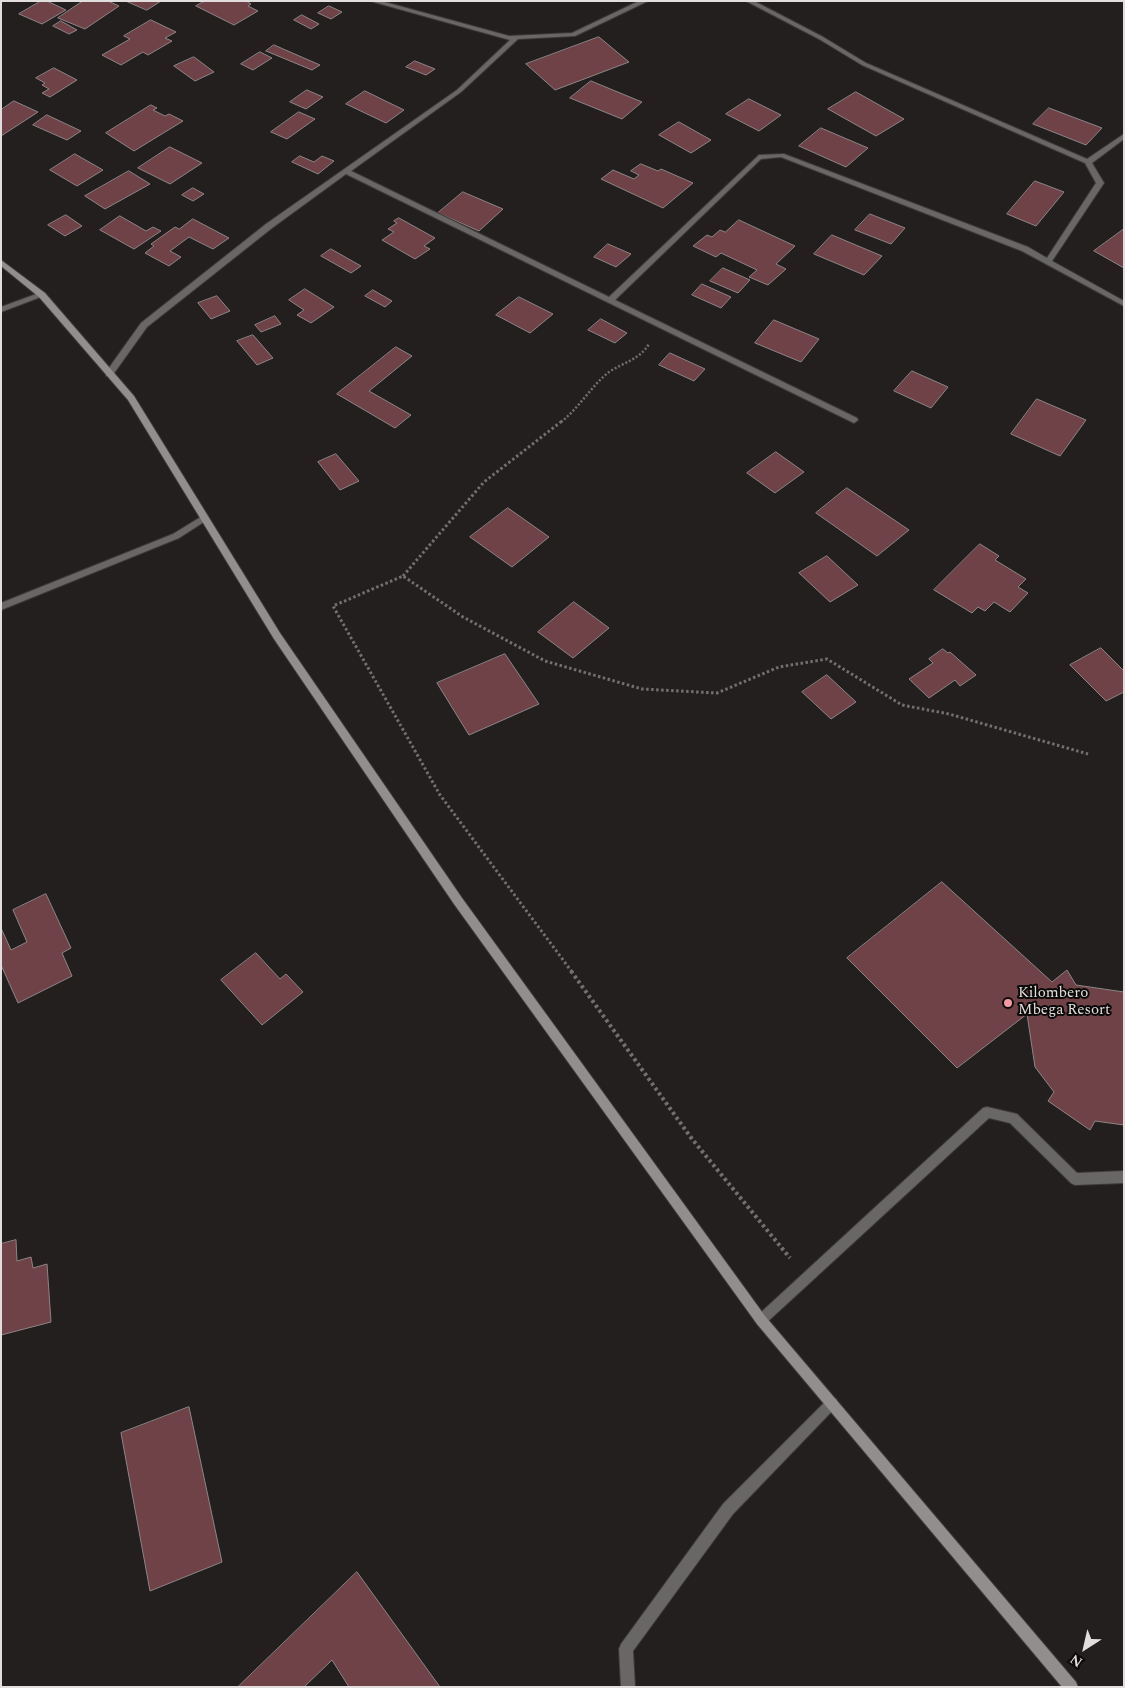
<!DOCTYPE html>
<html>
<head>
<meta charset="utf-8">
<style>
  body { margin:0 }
  #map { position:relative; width:1125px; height:1688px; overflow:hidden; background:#241f1f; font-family:Spectral,serif }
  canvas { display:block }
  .frame { position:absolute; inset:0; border:2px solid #e2dede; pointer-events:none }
  .north { position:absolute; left:1060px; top:1623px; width:50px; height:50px; -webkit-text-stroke:4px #0c0909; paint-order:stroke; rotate:215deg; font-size:14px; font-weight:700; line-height:20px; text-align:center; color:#e2dede }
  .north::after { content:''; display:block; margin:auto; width:18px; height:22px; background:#e2dede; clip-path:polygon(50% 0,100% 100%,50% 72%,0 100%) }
</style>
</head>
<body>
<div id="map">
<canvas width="1125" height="1688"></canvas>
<div class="frame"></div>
<div class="north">N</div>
</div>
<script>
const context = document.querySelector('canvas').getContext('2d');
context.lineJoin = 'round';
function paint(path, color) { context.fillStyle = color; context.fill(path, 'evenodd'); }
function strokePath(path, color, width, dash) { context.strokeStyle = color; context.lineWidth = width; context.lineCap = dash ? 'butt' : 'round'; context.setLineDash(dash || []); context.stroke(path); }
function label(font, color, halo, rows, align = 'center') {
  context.font = font + ' Spectral,serif'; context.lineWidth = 4; context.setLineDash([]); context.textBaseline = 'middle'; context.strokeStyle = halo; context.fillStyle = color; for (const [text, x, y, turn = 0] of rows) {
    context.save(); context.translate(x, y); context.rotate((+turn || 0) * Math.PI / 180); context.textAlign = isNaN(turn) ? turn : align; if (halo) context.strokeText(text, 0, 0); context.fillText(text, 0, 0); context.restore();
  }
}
const building = new Path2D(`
  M41 1H47L66 10 42 24 19 14Z
  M83 1H108L119 6 85 29 58 18Z
  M126 1H161L147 10Z
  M205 1H246L251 4 248 6 258 11 234 25 196 6Z
  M329 6 342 12 331 19 318 13Z
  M302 15 319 24 311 29 294 20Z
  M151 20 176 32 165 38 172 41 148 55 143 52 121 65 102 55 130 39 124 36Z
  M61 21 77 30 69 34 53 26Z
  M599 37 629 62 555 90 526 64Z
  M274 45 320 65 312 70 266 51Z
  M260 52 272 58 253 70 241 64Z
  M194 57 214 72 195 81 174 66Z
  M415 61 435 69 426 75 406 67Z
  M54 68 77 80 50 97 42 93 49 89 42 85 45 83 36 78Z
  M591 81 642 102 622 119 570 98Z
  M307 90 323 97 306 109 290 102Z
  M365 91 404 110 386 123 346 104Z
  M856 92 904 119 876 136 828 109Z
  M749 99 781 115 759 131 726 114Z
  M14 101 38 112 1 136V110Z
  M151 105 157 108 153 110 165 116 169 114 183 121 134 151 106 133Z
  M1049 108 1102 128 1086 145 1033 124Z
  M299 112 315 119 287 139 271 132Z
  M47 115 81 131 67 140 33 125Z
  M679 122 711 140 691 153 659 135Z
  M821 128 868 148 846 167 799 146Z
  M170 147 202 163 170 184 138 168Z
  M75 154 103 170 77 186 50 170Z
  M300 156 314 162 322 156 334 161 318 174 292 162Z
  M641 164 658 171 661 169 693 183 663 208 601 179 613 170 634 179 639 175 631 171Z
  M129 171 150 184 105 209 85 196Z
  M1035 181 1064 192 1036 226 1007 214Z
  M193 188 204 194 193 201 182 195Z
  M463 192 503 209 479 231 438 213Z
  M870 214 905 228 891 244 855 230Z
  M66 215 82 226 65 236 48 225Z
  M120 216 146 231 153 227 161 231 134 249 100 230Z
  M399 218 435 238 424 246 430 249 415 259 382 240 394 232 388 229 397 223 394 221Z
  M193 219 229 238 213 249 189 237 170 251 181 257 169 266 145 253 154 246 151 244 175 227 179 229Z
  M739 220 795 246 776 264 786 269 768 285 749 277 757 270 721 253 716 257 693 246 707 235 712 237 720 230 725 232Z
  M1124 229V268L1094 251Z
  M832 235 882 256 864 275 814 254Z
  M608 244 631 254 616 267 594 257Z
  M331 249 361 266 351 273 321 256Z
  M723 268 750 280 738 293 710 281Z
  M702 284 731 297 721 308 692 295Z
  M305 289 334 307 311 323 297 315 304 310 289 300Z
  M373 290 392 301 385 307 365 296Z
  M217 296 230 311 211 319 198 303Z
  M519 297 553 314 530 333 496 315Z
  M275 316 281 324 261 332 255 325Z
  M601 319 627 333 615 343 588 330Z
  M774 320 819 339 801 362 755 343Z
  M253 335 273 358 257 365 237 341Z
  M396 347 412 356 369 391 411 415 395 428 337 394Z
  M670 353 705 369 694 381 659 365Z
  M912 371 948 387 931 408 894 391Z
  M1037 399 1086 420 1060 456 1011 434Z
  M776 452 804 472 775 493 747 473Z
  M336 454 359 481 340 490 318 462Z
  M847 488 909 530 877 556 816 513Z
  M508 508 549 537 512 567 470 537Z
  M980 544 999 556 995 560 1026 579 1018 587 1028 593 1010 612 994 602 985 611 978 607 972 613 934 590Z
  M827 556 858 585 830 602 799 573Z
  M574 602 609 628 573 658 538 632Z
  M1101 648 1124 671V692L1106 701 1070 665Z
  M943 649 948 653 950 652 976 675 960 686 955 680 929 698 909 679 933 663 929 659Z
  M505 654 539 704 469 735 437 683Z
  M827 675 856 702 831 719 802 692Z
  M942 882 1052 982 1067 970 1076 985 1124 992V1125L1095 1121 1090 1130 1048 1101 1054 1092 1035 1067 1027 1014 957 1068 847 958Z
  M46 894 71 948 62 953 72 976 18 1003 1 965V928L11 950 27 942 13 910Z
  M256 953 280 979 286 974 303 992 262 1025 221 980Z
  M16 1240 17 1261 31 1257 33 1268 47 1264 51 1322 1 1335V1244Z
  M189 1407 222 1562 150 1591 121 1433Z
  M357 1572 440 1687H349L332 1660 304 1687H238Z`);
paint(building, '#6f4248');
strokePath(building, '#8c8586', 1);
const lane = new Path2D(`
  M987 1107 1017 1114 1077 1173 1124 1171V1183L1075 1185 1071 1183 1010 1123 989 1118 765 1324 761 1326 757 1324 755 1320 757 1316 983 1108Z`);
const street = new Path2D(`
  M370 1H381L509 36 572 33 639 1H648L575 36 518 39 461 92 351 171 609 297 759 155 784 154 1028 247 1047 258 1096 183 1085 163 862 65 819 39 746 1H754L823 37 866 63 1087 159 1124 134V139L1092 163 1104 183 1052 261 1124 301V306L1022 251 781 157 761 159 615 300 857 418 858 420 854 423 346 174 272 228 147 327 112 376H106V372L141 323 266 224 457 90 510 40Z
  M39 293H45L46 295 1 312V307Z
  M204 515 207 516 208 518 207 520 179 538 1 610V603L173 534Z
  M832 1397 836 1399 838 1403 836 1407 733 1514 633 1651 635 1687H621L619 1649 621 1644 723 1504 828 1399Z`);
const secondary = new Path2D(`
  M1 260 45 293 134 396 280 633 462 898 765 1316 1076 1682 1078 1687H1062L757 1324 454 904 274 639 128 400 39 297 1 266Z`);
strokePath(lane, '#3f3a3a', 2);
strokePath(street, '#3f3a3a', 2);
strokePath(secondary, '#3f3a3a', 2);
strokePath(new Path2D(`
  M561 422C579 408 593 384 609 372 624 362 639 360 649 344`), '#746f6f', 2.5, [2, 2]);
strokePath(new Path2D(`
  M403 576 484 482 562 421
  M572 972 440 795 333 606 403 576 463 617 545 661 642 689 717 693 779 667 827 659 902 705 949 714 1088 754`), '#746f6f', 3, [2.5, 2.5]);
strokePath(new Path2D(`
  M571 971 692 1139 790 1258`), '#746f6f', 4, [3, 3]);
paint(lane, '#696666');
paint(street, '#696666');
paint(secondary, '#928e8e');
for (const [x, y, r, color] of [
  [1008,1003,5,"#f49aa5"]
]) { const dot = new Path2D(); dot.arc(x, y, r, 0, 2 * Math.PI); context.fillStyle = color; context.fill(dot); strokePath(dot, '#0c0909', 2); }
label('15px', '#e2dede', '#0c0909', [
  ["Kilombero",1018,994],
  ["Mbega Resort",1018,1011]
], 'left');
</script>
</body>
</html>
